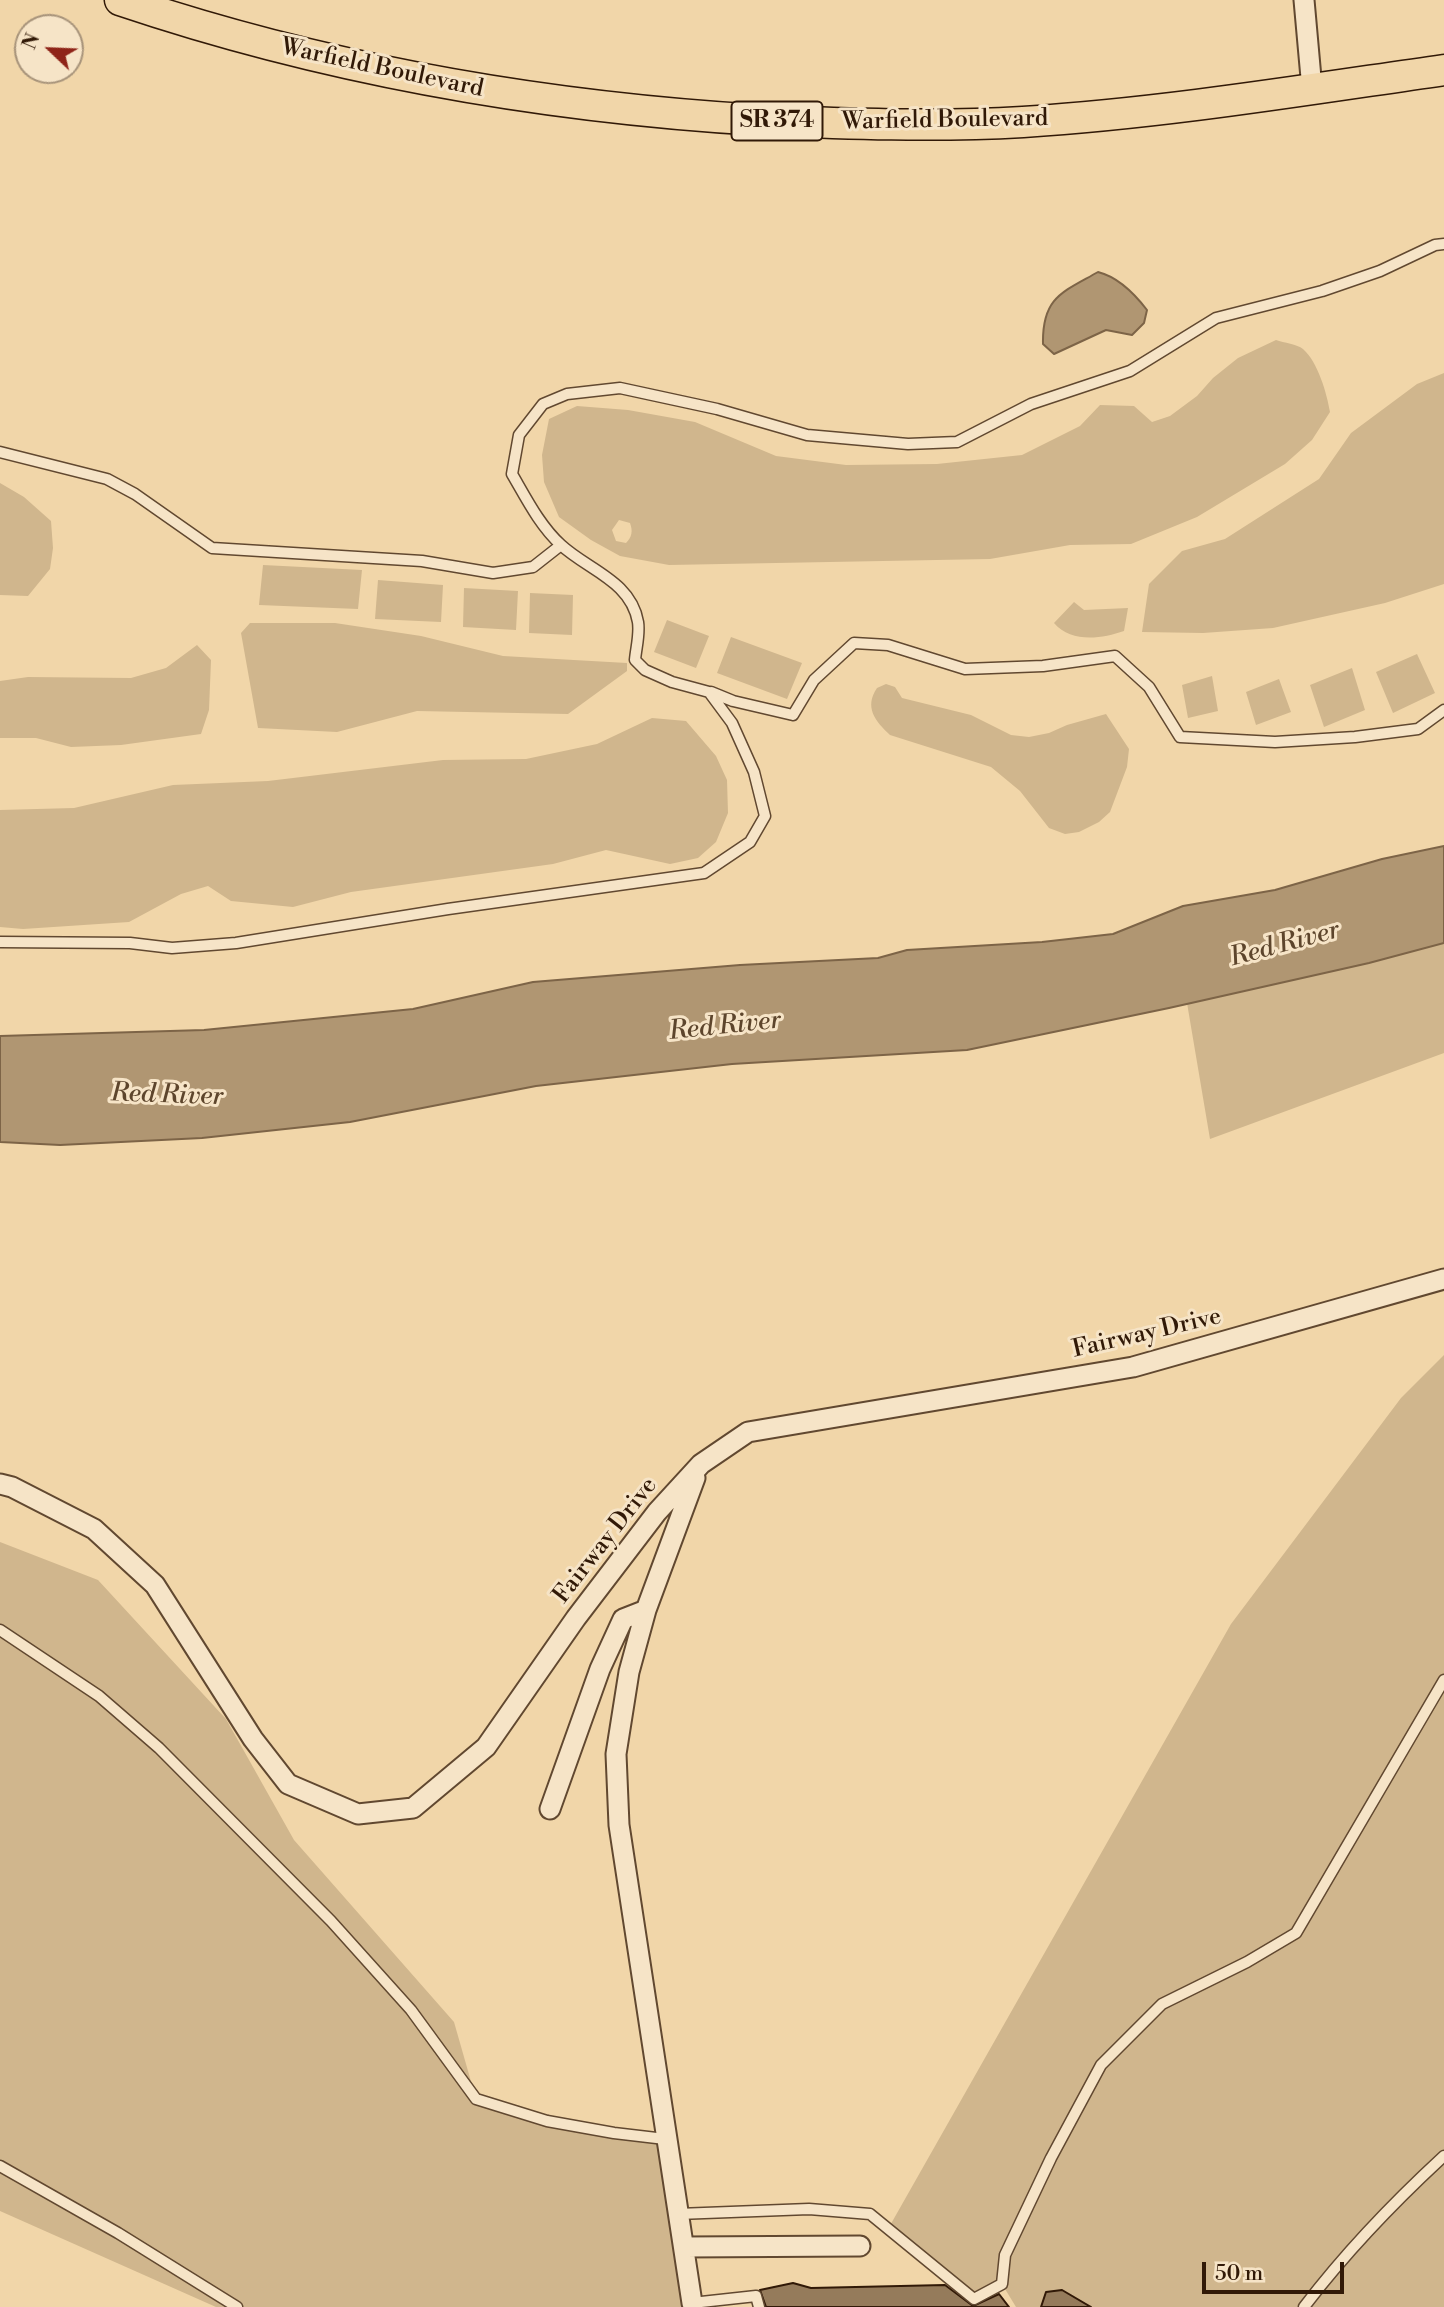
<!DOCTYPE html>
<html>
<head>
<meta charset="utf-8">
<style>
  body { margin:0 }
  #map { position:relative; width:1444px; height:2307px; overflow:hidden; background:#f1d6a9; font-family:"Libre Bodoni",serif }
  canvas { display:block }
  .north { position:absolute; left:14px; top:14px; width:70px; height:70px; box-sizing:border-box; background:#f6e4c7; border:2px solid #a7937a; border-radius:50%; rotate:293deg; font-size:19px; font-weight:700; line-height:28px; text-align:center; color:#311907 }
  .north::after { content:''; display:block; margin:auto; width:24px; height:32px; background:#8f2418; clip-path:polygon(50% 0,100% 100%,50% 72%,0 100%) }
  .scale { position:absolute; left:1202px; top:2262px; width:142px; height:32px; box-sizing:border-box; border:4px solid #311907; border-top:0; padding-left:9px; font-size:21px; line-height:24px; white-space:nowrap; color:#311907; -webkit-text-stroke:5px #f6e4c7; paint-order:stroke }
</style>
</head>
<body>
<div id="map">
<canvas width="1444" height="2307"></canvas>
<div class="north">N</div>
<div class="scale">50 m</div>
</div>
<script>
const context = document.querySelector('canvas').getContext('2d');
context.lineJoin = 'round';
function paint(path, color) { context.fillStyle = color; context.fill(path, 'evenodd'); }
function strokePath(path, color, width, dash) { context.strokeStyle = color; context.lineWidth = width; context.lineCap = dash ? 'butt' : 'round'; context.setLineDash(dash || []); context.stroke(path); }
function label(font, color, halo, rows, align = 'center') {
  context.font = font + ' "Libre Bodoni",serif'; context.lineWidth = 6; context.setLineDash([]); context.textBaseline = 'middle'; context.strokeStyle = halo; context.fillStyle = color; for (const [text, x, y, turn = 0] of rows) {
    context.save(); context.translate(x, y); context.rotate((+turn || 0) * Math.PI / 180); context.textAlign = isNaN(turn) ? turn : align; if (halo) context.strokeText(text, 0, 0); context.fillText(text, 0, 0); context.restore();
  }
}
paint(new Path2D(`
  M1276 340C1284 343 1297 344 1303 349 1318 362 1327 394 1330 412L1312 440 1285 464 1197 517 1131 544 1070 545 990 559 669 565 620 556 591 540 559 517 544 482 542 455 549 419 577 406 628 410 695 422 776 456 846 465 937 464 1022 455 1080 426 1100 405 1134 406 1152 422 1170 416 1197 396 1213 378 1238 358ZM619 520 630 523C633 531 632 537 626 543L616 541 612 530Z
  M1444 373V584L1385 603 1273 628 1203 633 1142 632 1149 584 1182 551 1225 539 1319 479 1351 433 1417 384Z
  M0 483 24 497 51 521 53 548 50 569 28 596 0 595Z
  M263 565 362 570 358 609 259 605Z
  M378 580 443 585 441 622 375 619Z
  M464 588 518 591 516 630 463 627Z
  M530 593 573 595 572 635 529 633Z
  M1074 602 1084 610 1128 608 1124 631C1101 639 1071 643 1054 623Z
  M667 620 709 636 696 668 654 652Z
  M250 623H335L421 636 503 656 627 663V671L568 714 417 711 337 732 258 728 241 633Z
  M731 637 802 663 787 699 717 673Z
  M197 645 211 660 209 710 201 734 121 745 71 747 36 738H0V681L28 677 131 678 166 668Z
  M1417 654 1435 693 1393 713 1376 672Z
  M1352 668 1365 710 1324 727 1310 685Z
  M1212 676 1218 711 1188 718 1182 685Z
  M1279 679 1291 712 1256 725 1246 692Z
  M886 684 895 687 902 698 971 715 1011 735 1029 737 1049 733 1067 725 1106 714 1129 749 1127 767 1110 812 1099 822 1079 832 1065 834 1049 828 1020 791 991 767 890 735C875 721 864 707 877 688Z
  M652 718 686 721 716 756 727 780 728 813 716 842 698 858 670 864 606 850 553 864 351 892 293 907 231 901 208 886 181 894 129 922 23 929 0 927V810L74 808 173 785 268 781 443 760 526 759 597 744Z
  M1444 943V1053L1210 1139 1187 1003 1369 963Z
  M1444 1355V2307H1016L1002 2284 974 2299 888 2229 1231 1624 1401 1398Z
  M0 1542 98 1580 226 1719 294 1840 454 2022 476 2099 547 2121 665 2139 691 2307H216L0 2211Z`), '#d0b68d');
const water = new Path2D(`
  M1098 272C1118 277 1134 293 1147 310L1144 323 1132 335 1106 330 1054 354 1043 344C1042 297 1063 292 1098 272Z
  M1444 846V943L1369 963 1169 1008 967 1050 732 1064 536 1086 350 1122 202 1138 60 1145 0 1142V1036L204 1030 413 1009 533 982 740 965 878 958 907 950 1042 942 1113 934 1183 906 1275 890 1382 859Z`);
paint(water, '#b09672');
strokePath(water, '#7d6447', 2);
const building = new Path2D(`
  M793 2283 811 2288 945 2285 973 2306 999 2294 1009 2307H766L760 2290Z
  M1062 2290 1091 2307H1041L1046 2292Z`);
paint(building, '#957b5b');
strokePath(building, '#311907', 2);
const service = new Path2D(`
  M0 452 107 479 135 494 212 548 422 561 493 573 533 567 561 545
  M711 692 733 701 793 715 814 680 854 643 888 645 965 669 1043 666 1115 656 1149 687 1180 737 1275 742 1355 737 1418 729 1444 710
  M0 942 130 943 172 948 236 943 448 909 704 873 750 842 765 816 754 772 732 723 709 692 672 682 645 670 635 660C636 648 640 634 638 622 631 581 588 570 561 545 540 526 526 498 512 474L519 435 543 404 567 394 620 388 717 409 807 435 908 444 957 442 1031 404 1130 371 1216 318 1322 291 1380 271 1435 245 1444 244
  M0 1630 99 1696 159 1748 331 1921 411 2010 476 2099 547 2121 614 2133 665 2139
  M0 2166 118 2233 237 2307
  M678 2214 809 2209 870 2214 974 2299 1002 2284 1005 2255 1051 2158 1101 2065 1162 2004 1247 1962 1296 1933 1444 1680
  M691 2306 692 2303 756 2296 759 2307
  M1304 2307C1346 2252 1393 2203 1444 2156`);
const minor = new Path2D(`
  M1304 0 1312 89
  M0 1484 12 1487 94 1529 155 1585 253 1739 288 1784 358 1814 413 1808 486 1747 576 1618 657 1512 701 1464 748 1432 1133 1367 1444 1279
  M550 1809 600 1669 623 1619 646 1610
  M684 2247 860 2246
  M692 2303 619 1825 616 1754 629 1672 646 1610 695 1478`);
const primary = new Path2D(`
  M120 0C328 70 542 107 760 120 848 124 935 127 1023 122 1164 113 1304 90 1444 70`);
strokePath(service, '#614830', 13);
strokePath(minor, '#614830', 23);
strokePath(primary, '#311907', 33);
strokePath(service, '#f6e4c7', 10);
strokePath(minor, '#f6e4c7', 19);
strokePath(primary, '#f1d6a9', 30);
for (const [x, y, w] of [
  [777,121,91]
]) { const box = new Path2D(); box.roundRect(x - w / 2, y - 19.5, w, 39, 5); context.fillStyle = '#f6e4c7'; context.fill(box); strokePath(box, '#311907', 2); }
label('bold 23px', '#311907', null, [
  ["SR 374",777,121]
]);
label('24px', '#311907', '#f6e4c7', [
  ["Warfield Boulevard",382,69,12],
  ["Warfield Boulevard",945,121,-1],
  ["Fairway Drive",1147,1334,-13],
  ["Fairway Drive",606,1541,-52]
]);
label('italic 26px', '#5d452c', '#f6e4c7', [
  ["Red River",1285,945,-15],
  ["Red River",725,1027,-6],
  ["Red River",167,1096,2]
]);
</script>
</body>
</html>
